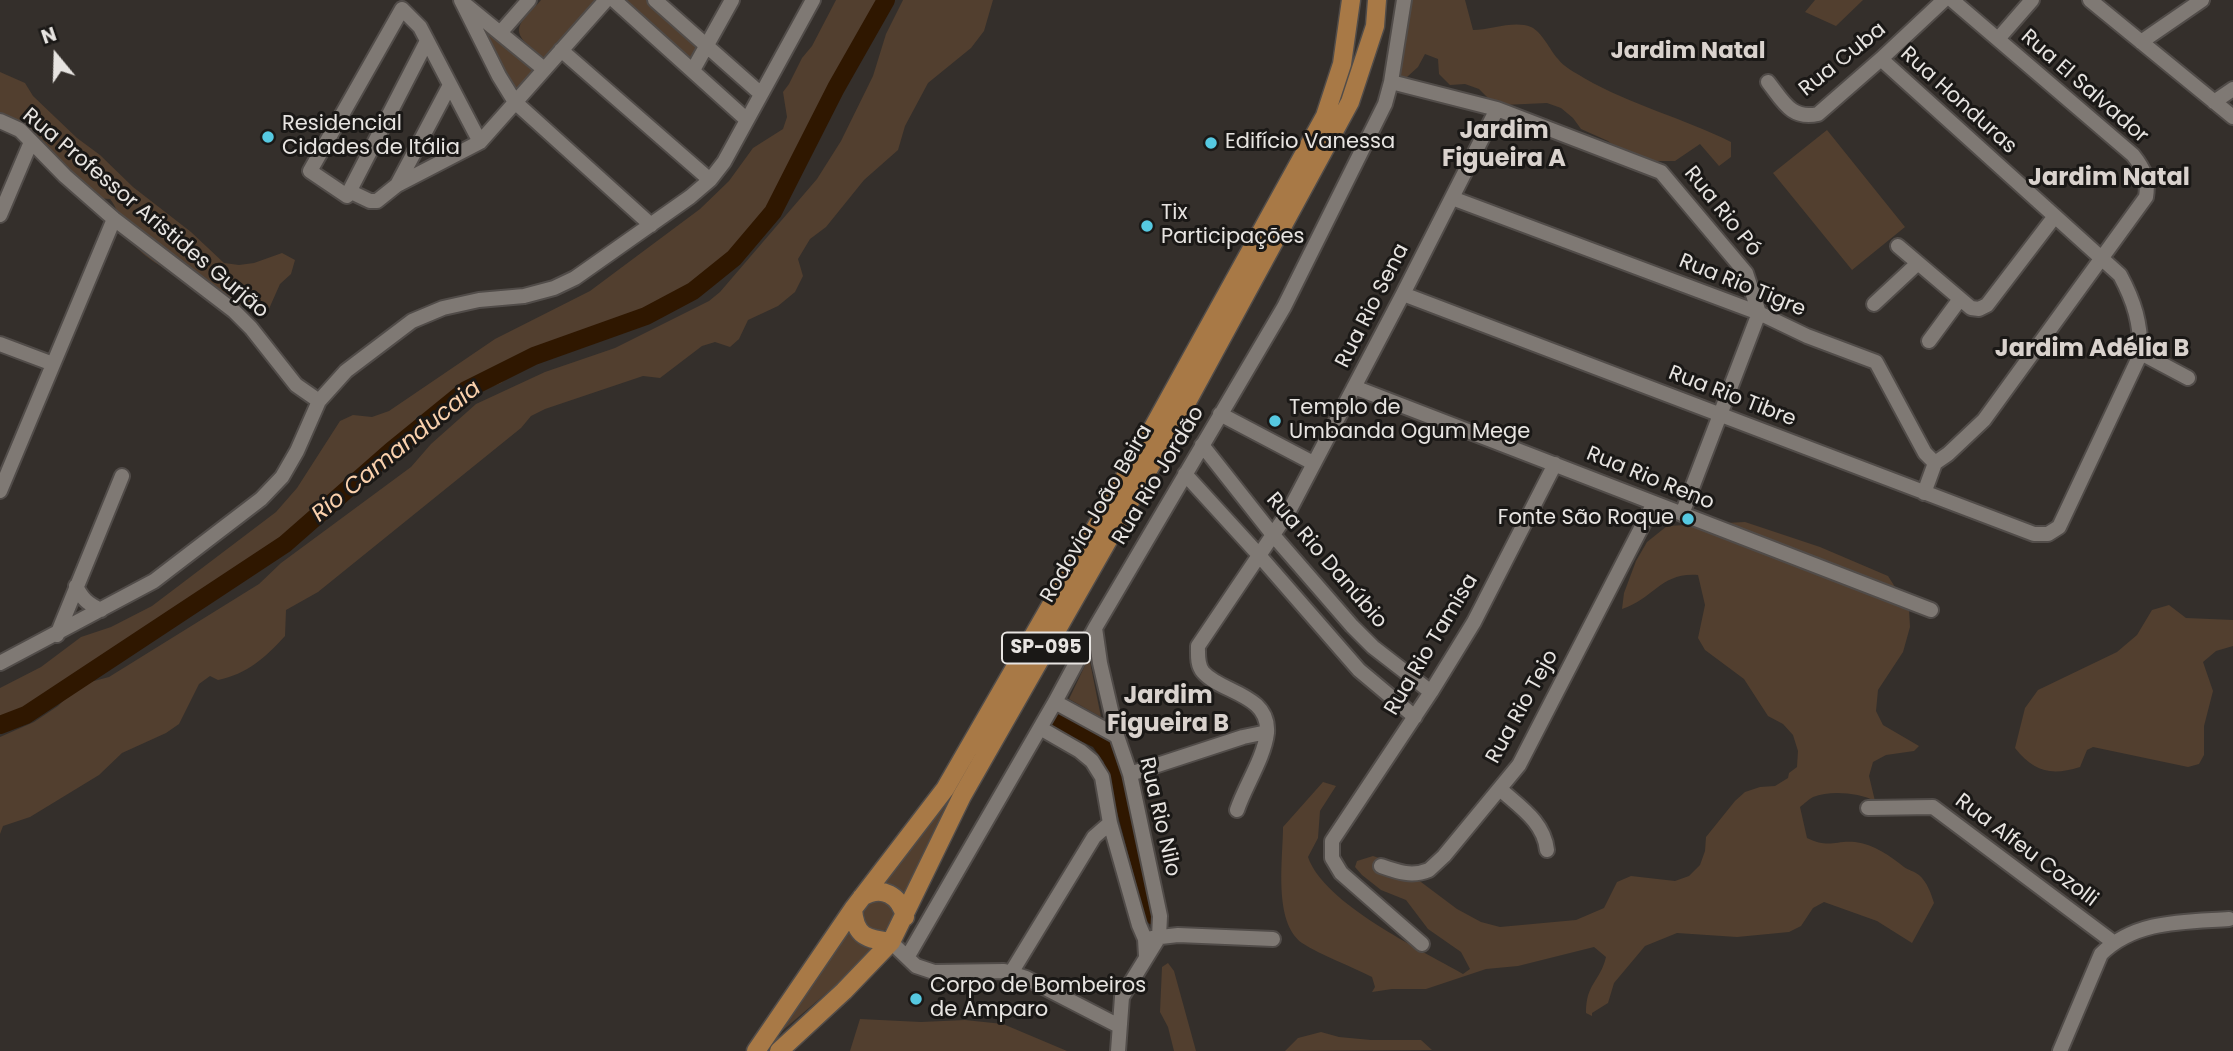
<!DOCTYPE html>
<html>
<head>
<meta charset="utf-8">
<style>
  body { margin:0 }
  #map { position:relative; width:2233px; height:1051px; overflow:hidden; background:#342f2b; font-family:Poppins,sans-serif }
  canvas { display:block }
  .north { position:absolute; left:21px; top:21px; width:70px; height:70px; -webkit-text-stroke:5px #1a1816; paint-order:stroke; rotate:341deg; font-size:19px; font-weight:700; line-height:28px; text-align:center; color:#e7e4e1 }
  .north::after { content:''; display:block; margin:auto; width:24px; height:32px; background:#e7e4e1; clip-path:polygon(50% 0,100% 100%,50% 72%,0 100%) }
</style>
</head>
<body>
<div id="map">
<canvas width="2233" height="1051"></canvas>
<div class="north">N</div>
</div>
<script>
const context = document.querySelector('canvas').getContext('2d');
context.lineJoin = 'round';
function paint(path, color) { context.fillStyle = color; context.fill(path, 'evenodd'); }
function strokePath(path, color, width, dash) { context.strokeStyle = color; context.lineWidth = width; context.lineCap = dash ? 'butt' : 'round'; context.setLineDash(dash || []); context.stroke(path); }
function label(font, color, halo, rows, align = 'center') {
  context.font = font + ' Poppins,sans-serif'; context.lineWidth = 6; context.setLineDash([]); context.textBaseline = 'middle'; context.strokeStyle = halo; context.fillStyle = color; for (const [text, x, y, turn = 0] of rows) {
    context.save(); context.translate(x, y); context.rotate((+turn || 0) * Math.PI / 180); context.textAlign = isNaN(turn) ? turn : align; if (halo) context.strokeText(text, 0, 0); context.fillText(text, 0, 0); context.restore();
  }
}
paint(new Path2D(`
  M541 0H597L546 58C538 55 534 50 528 45 507 27 528 16 541 0Z
  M620 0H649L699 43 696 55 685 58Z
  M836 0H880L857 37 840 79 821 118 804 143 789 184 746 244 722 264 689 297 663 310 621 325 608 333 538 356 501 383 473 394 460 402 440 423 364 471 324 515 301 532 279 553 255 570 227 580 191 605 149 627 29 709 0 719V688L41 667 81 637 111 627 152 606 276 512 297 488 340 421 353 415 372 417 389 411 495 339 590 291 700 209 729 181 753 148 783 129 787 117 783 92 789 84 802 58 812 46Z
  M903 0H993L984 31 971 48 928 83 905 126 898 150 864 180 826 227 810 239 798 259 803 276 795 292 778 306 748 320 739 339 730 347 715 342 702 346 660 378 643 376 545 409 531 416 521 428 318 592 286 610 285 636C265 658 247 674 218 680L210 676 199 684 179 724 166 733 122 753 99 775 30 817 3 826 0 834V737L34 722 58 706 79 685 109 677 259 584 281 563 411 467 431 444 476 404 545 372 615 348 709 301 720 292 817 179 841 141 873 76 886 34Z
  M1406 0H1465L1473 30C1491 30 1514 20 1531 27 1542 32 1550 50 1558 59 1564 67 1576 73 1584 78 1631 105 1683 118 1731 142V157L1719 166 1700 144 1675 161H1647L1619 150 1608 141 1581 129 1573 118 1561 108 1547 103 1503 105 1490 100 1479 89 1465 84 1450 85 1439 74 1438 59 1425 54 1418 67 1407 77 1392 76Z
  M1815 0H1863L1836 26 1805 12Z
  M485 25 535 69 534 76 523 88H516L510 85 480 27Z
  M0 72 25 83 33 96 77 138 100 155 133 187 191 232 224 263 239 265 254 263 282 253 295 260 291 274 280 284 268 311C239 308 159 271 138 249 132 243 122 231 120 223 117 212 117 208 110 199L95 198 58 157 0 128Z
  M1827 130 1905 227 1852 270 1773 173Z
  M1745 522 1820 547 1888 576 1909 609 1910 627 1903 652 1878 690 1876 711 1883 725 1919 746 1914 751 1886 755 1873 762 1869 776 1875 801C1859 793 1831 790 1813 797 1809 799 1804 804 1800 807L1807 838C1830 849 1835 840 1855 842 1874 844 1890 856 1904 867 1908 870 1914 871 1919 875 1927 882 1931 893 1934 903L1912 943 1877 921 1824 902 1813 908 1801 926 1789 932 1737 937 1677 933 1645 946 1614 983 1608 1003 1592 1013V1016L1586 1013C1586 983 1600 982 1606 957L1594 947 1518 966 1486 969 1426 989H1392L1372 992 1375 987 1372 977C1351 966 1322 956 1302 943 1273 922 1283 859 1283 827L1323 782 1336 786 1320 811 1318 838 1308 857C1324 904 1420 949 1463 974L1470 969 1461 952 1428 929 1406 900 1381 890 1362 875 1355 867 1357 861 1373 856 1397 864 1457 909 1481 922 1500 927 1576 920 1604 908 1617 882 1631 876 1675 881 1689 876 1700 865 1705 851 1706 837 1735 801 1745 792 1760 787 1775 786 1788 778 1789 773 1797 767 1798 751 1793 735 1783 724 1768 716 1744 679 1705 650 1698 638 1705 605 1698 575C1661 572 1655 598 1622 609L1624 593 1636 561 1647 542 1667 526Z
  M2169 605 2186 618 2233 620V646L2216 651 2203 662 2213 691 2204 726V755L2199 764 2188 767 2093 747 2087 750 2080 767C2051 776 2034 772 2015 748L2025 708 2038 690 2117 652 2137 635 2152 610Z
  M1089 657 1101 717 1069 699Z
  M954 794 906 901C899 890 895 885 882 885Z
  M863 915a16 16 0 1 1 32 0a16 16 0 1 1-32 0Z
  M849 927 874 948 836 985 776 1036Z
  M1168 963 1174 971 1196 1051H1174L1168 1027 1160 1012 1162 967Z
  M860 1019 921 1022 965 1020 1003 1024 1067 1051H850Z
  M1321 1032 1339 1037 1371 1040H1421L1432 1050 1285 1051 1298 1038Z`), '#523f2f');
strokePath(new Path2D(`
  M1060 721 1099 740 1112 758 1154 916
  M0 725 26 715 285 544 391 451 466 390 534 356 646 316 693 291 734 258 773 212 836 88 886 0`), '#2f1700', 18);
const minor = new Path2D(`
  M461 0 499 76 515 102 651 225
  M614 0 747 120
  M655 0 761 94
  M2090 0 2233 117
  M467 6 544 69
  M500 33 529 0
  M1998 39 2032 0
  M427 41 347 196 310 171 402 9 420 27 480 142
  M2141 42 2202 0
  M561 50 710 180
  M693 70 732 0
  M1391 82 1497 109 1661 172 1746 273 1759 313 1682 514
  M1768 82C1783 101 1791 120 1818 114L1881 59 1944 0
  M2214 102 2233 89
  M0 121 20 130 65 176 114 219 234 311 251 328 296 385 319 401
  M397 185 450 85
  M349 191 370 201H377L397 185 480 142 606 0
  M1452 198 1759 313 1807 336 1876 362 1925 453 1935 463 1924 493
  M0 215 31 142
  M1898 246 1971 308 1979 309 1987 305 2055 216
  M1403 294 2034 534H2048L2059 527 2141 353C2140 322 2135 303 2120 275L1881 59
  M1874 304 1918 263
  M1929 341 1960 299
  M0 344 53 364
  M2141 353 2188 378
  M1354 387 1931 610
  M1220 414 1313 463
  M1202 445 1273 535 1352 626 1373 647 1431 692
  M1935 463 1948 454 1984 420 2146 197C2149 179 2144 169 2133 155L1952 0
  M1185 474 1258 554 1359 670 1415 717
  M0 491 114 219
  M76 586C82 599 88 604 101 610
  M1095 628 1100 663 1117 736 1130 774 1160 916 1159 937 1122 997 1118 1051
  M57 635 122 476
  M0 663 154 581 261 499 282 477 297 451 319 401 346 371 412 321 443 308 479 300 524 296 554 288 575 278 690 197 710 180 724 162 813 0
  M1055 702 1117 736
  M1040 728 1080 751 1092 761 1102 777 1110 823 1139 925 1145 939 1146 956
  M1130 774 1243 737 1267 732
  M1500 789C1520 807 1544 822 1547 850
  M1868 808 1933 807 2113 942
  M1237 810C1245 786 1264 758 1267 733 1270 694 1221 693 1203 672 1197 665 1198 655 1198 646L1289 511 1403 294 1497 109
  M1381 866C1398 872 1412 877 1429 870L1444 856 1519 765 1654 503
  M1152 938 1178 935 1273 939
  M891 942 916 966 934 972 1004 971 1026 978 1119 1026
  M1422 944 1341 873 1332 858V841L1431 692 1474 622 1555 464
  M908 956 1055 702 1095 628 1284 307 1385 104 1391 82 1404 0
  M1011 973 1094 837 1110 823
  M2060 1051 2101 954C2135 920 2184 922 2229 919`);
const major = new Path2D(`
  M862 897C882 885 900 895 905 917
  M853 909C855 937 867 939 891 942
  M756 1051 853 909 945 789 1145 442 1325 116 1342 64 1351 0
  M779 1051 844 991 891 942 962 796 1188 400 1350 102 1375 26 1377 0`);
strokePath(minor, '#514c49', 18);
strokePath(major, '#514c49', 21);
strokePath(minor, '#7f7974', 14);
strokePath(major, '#a87946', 18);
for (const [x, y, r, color] of [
  [268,137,7,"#56c9e1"],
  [1211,143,7,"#56c9e1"],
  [1147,226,7,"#56c9e1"],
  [1275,421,7,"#56c9e1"],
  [1688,519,7,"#56c9e1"],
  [916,999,7,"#56c9e1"]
]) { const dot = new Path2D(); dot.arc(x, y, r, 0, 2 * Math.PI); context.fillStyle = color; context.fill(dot); strokePath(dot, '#1a1816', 2.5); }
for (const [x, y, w] of [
  [1046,648,88]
]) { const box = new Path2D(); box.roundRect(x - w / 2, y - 15.5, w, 31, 5); context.fillStyle = '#1a1816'; context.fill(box); strokePath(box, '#e7e4e1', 2); }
label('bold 19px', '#e7e4e1', null, [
  ["SP-095",1046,648]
]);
label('21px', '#e7e4e1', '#1a1816', [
  ["Rua Cuba",1843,60,-39],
  ["Rua El Salvador",2084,87,41],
  ["Rua Honduras",1958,101,42],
  ["Rua Rio Pó",1722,212,51],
  ["Rua Professor Aristides Gurjão",145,214,40],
  ["Rua Rio Tigre",1742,286,22],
  ["Rua Rio Sena",1373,306,-63],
  ["Rua Rio Tibre",1732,397,21],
  ["Rua Rio Jordão",1159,476,-59],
  ["Rua Rio Reno",1650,479,22],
  ["Rodovia João Beira",1097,514,-60],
  ["Rua Rio Danúbio",1326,561,49],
  ["Rua Rio Tamisa",1432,645,-59],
  ["Rua Rio Tejo",1523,707,-61],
  ["Rua Rio Nilo",1159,817,77],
  ["Rua Alfeu Cozolli",2026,851,37]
]);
label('21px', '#e7e4e1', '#1a1816', [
  ["Residencial",282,125],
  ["Cidades de Itália",282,149],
  ["Edifício Vanessa",1225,143],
  ["Tix",1161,214],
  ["Participações",1161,238],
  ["Templo de",1289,409],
  ["Umbanda Ogum Mege",1289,433],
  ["Fonte São Roque",1674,519,"right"],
  ["Corpo de Bombeiros",930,987],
  ["de Amparo",930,1011]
], 'left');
label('bold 23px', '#d9d2cd', '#1a1816', [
  ["Jardim Natal",1688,52]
]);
label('italic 23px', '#fad1ad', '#1a1816', [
  ["Rio Camanducaia",397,452,-39]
]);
label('bold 24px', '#d9d2cd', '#1a1816', [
  ["Jardim",1504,132],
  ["Figueira A",1504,160],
  ["Jardim Natal",2109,179],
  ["Jardim Adélia B",2092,350],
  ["Jardim",1168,697],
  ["Figueira B",1168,725]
]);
</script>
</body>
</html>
